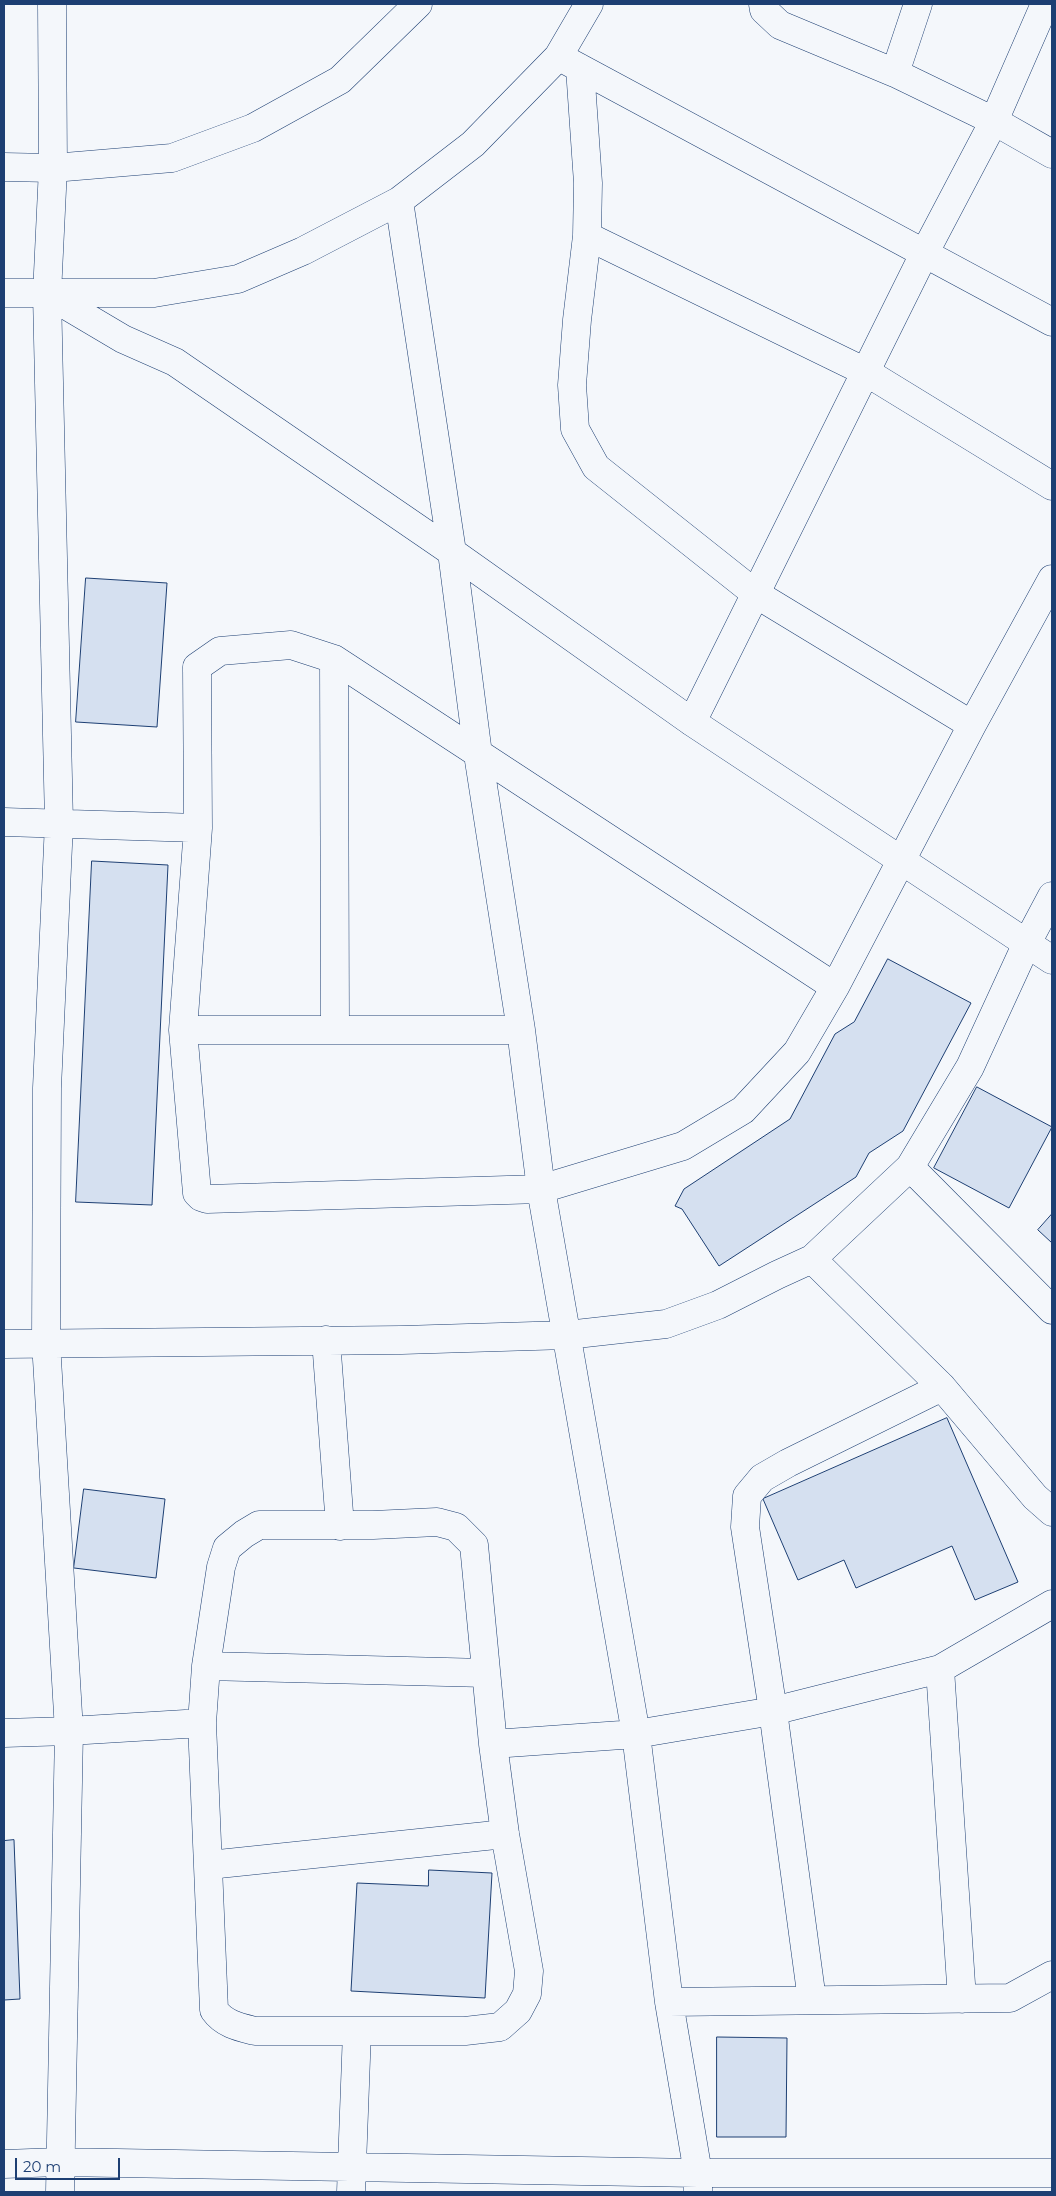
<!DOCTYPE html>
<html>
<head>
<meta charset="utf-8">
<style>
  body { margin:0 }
  #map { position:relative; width:1056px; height:2196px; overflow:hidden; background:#f4f7fb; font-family:Montserrat,sans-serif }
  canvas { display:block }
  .frame { position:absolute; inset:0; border:5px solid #1d3f73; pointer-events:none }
  .scale { position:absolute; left:15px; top:2158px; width:105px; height:22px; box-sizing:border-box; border:2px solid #1d3f73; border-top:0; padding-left:6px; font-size:15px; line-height:18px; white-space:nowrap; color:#1d3f73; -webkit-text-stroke:4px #f4f7fb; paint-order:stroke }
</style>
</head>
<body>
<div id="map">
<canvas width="1056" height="2196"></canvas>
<div class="frame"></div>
<div class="scale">20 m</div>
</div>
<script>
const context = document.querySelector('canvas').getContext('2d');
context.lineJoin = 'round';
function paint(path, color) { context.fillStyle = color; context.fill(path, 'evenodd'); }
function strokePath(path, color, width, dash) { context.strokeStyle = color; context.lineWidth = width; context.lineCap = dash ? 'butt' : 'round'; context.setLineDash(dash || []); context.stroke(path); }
const building = new Path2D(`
  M86 578 167 583 157 727 76 722Z
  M92 861 168 865 152 1205 76 1202Z
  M888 959 971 1003 903 1131 869 1153 856 1177 719 1266 682 1209 675 1206 684 1189 790 1119 835 1034 854 1022Z
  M977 1087 1052 1127 1009 1208 934 1168Z
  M1052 1214V1243L1038 1230Z
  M947 1418 1018 1582 975 1600 952 1546 856 1588 844 1560 798 1580 763 1499Z
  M84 1489 165 1499 156 1578 74 1568Z
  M14 1840 20 1999 4 2000V1841Z
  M429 1870 492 1873 485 1998 351 1991 357 1883 428 1886Z
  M717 2037 787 2038 786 2137H717Z`);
paint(building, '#d5e0f0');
strokePath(building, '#1d3f73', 1);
const street = new Path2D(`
  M52 4 53 168 47 294 59 823 47 1088 46 1342 69 1731 60 2192
  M763 4 764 10 780 25 895 73 994 121 1052 154
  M567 61 1052 322
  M580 68 588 183 587 236 577 320 572 385 575 429 596 467 756 594 972 725
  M895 73 918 4
  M4 167 53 168 172 158 253 128 340 80 418 4
  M399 201 452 552 478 754 521 1030 541 1189 636 1734 669 2002 698 2173V2192
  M587 236 866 372 1052 486
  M4 293H154L238 279 303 251 399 201 473 144 558 57 589 4
  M47 294 123 339 175 362 452 552 692 722 1052 960
  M334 659 335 1030
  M692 722 924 254 994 121 1045 4
  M4 822 198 828
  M835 987 334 659 291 645 220 651 197 667 198 828 183 1030 197 1193 201 1197 207 1199 541 1189 683 1146 743 1110 797 1052 835 987 972 725 1052 579
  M183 1030H521
  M910 1167 1052 1310
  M812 1259 942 1387 1035 1497 1052 1512
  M326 1340 340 1526
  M4 1344 402 1340 567 1335 666 1324 718 1305 777 1275 812 1259 910 1167 970 1067 1027 943 1052 896
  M437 1522 456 1527 474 1545 493 1744 505 1834 529 1971 527 1994 518 2011 500 2027 465 2031H255C239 2027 224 2024 214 2010L202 1723 206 1666 221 1567 227 1548 244 1534 259 1525H373Z
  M206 1666 486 1673
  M940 1669 962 1999
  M4 1733 69 1731 202 1723
  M493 1744 636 1734 773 1711 940 1669 1052 1604
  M209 1865 505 1834
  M812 2000 773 1711 745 1527 747 1496 762 1478 788 1463 942 1387
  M669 2002 1010 1998 1052 1975
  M4 2164 59 2162 698 2173H1052
  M351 2192 357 2031`);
strokePath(street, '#1d3f73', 29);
strokePath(street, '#f4f7fb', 28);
</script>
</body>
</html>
